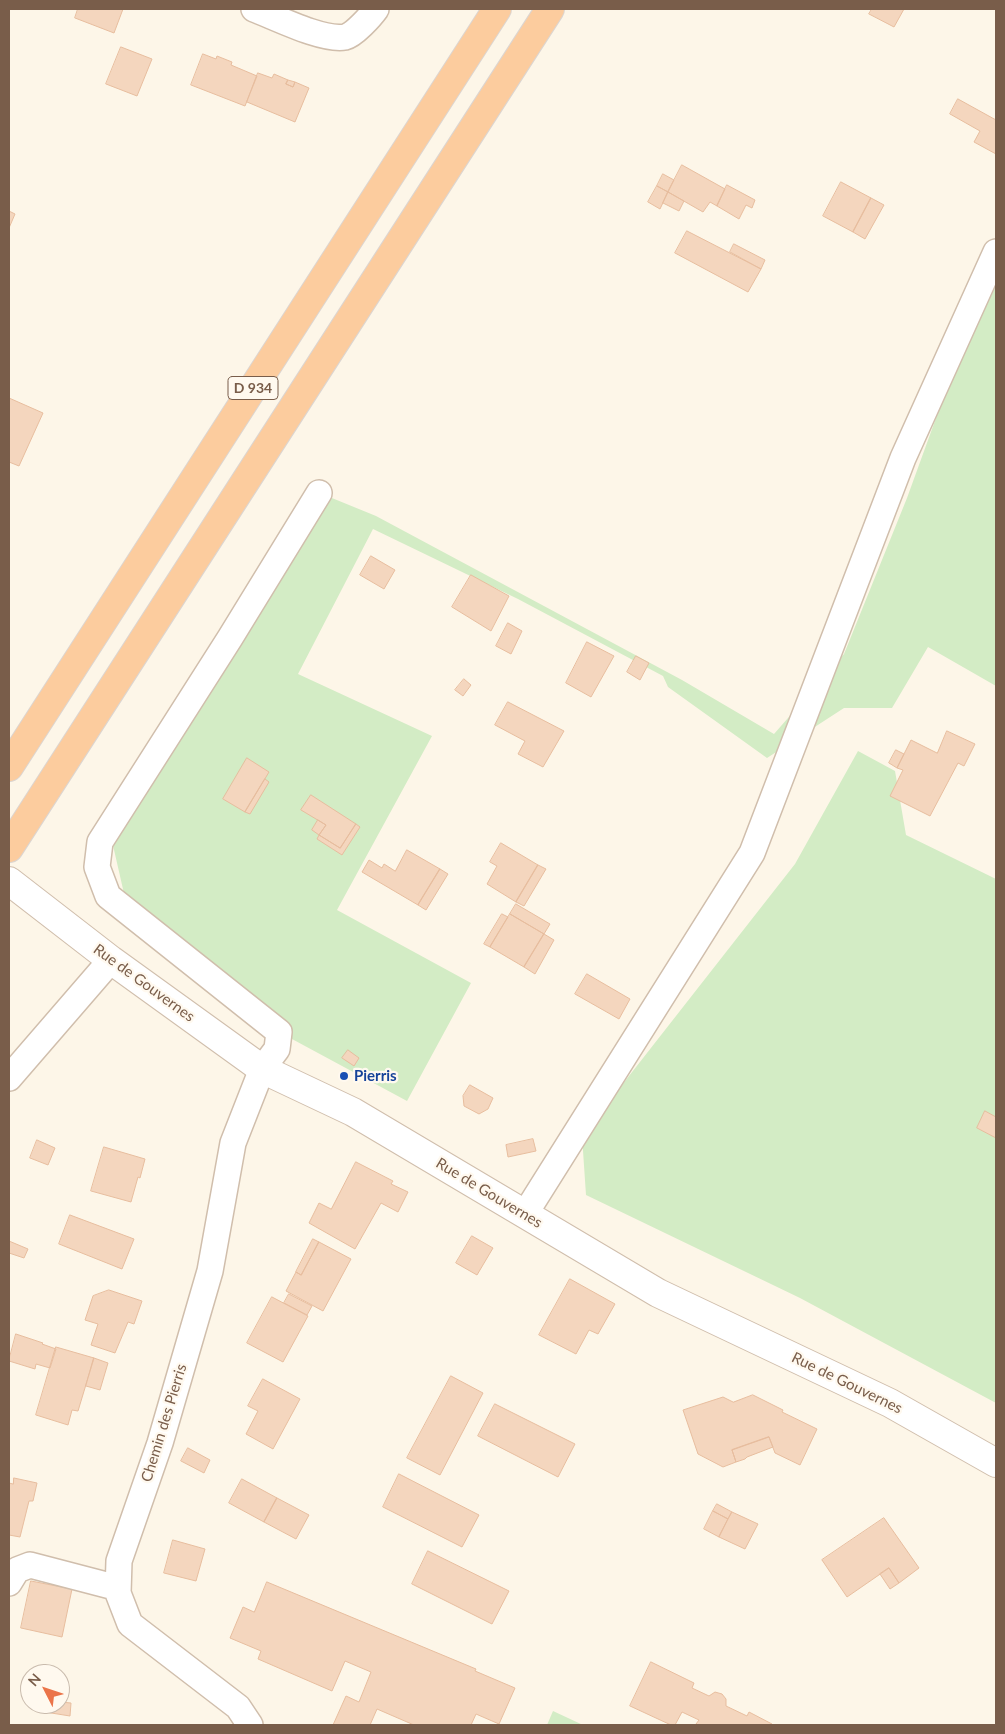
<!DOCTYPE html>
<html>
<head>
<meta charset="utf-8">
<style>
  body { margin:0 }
  #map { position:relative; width:1005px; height:1734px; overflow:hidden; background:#fdf6e8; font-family:Lato,sans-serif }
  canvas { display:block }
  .frame { position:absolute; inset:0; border:10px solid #795d4a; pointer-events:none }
  .north { position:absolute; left:20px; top:1664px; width:50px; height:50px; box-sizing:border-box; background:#fff9ef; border:1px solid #c9bbad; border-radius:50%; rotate:311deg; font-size:14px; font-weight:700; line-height:20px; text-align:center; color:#795d4a }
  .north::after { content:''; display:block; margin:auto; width:18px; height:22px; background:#eb7449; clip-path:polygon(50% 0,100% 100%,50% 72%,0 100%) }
</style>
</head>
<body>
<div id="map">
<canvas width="1005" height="1734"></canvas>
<div class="frame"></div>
<div class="north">N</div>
</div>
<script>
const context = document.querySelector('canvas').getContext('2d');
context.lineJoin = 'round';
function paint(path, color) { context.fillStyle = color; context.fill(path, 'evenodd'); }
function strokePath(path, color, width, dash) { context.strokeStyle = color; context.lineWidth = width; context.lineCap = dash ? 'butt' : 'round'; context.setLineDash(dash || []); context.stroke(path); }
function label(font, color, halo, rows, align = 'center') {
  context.font = font + ' Lato,sans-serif'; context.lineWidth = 4.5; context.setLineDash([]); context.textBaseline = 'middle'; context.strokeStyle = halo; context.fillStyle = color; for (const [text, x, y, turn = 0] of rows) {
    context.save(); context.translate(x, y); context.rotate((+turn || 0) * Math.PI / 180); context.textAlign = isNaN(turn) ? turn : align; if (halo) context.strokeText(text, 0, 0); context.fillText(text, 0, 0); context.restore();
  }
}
paint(new Path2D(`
  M996 286V686L928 647 892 708H844L767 758 668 687 663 676 518 599 373 529 298 674 432 736 337 910 471 983 407 1101 279 1032 128 911 112 841 327 496 376 516 682 680 774 734 844 654 907 498 952 374Z
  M858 751 895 771 906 835 996 879V1403L800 1298 586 1195 582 1136 795 864Z
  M553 1711 583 1725H547Z`), '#d3ecc5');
const building = new Path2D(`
  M78 9H123L114 33 75 18Z
  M872 9H904L894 27 869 14Z
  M121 47 152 59 137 96 106 84Z
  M203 54 216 59 217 56 232 62 231 65 257 76 245 106 191 85Z
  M258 73 272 78 274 74 288 80 286 84 293 87 295 82 309 88 295 122 247 102Z
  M288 80 295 82 293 87 286 84Z
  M958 99 996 120V154L974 142 980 131 950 114Z
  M682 165 725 189 717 206 710 202 703 212 668 192Z
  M663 174 674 180 668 192 657 186Z
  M841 182 871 198 853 232 823 216Z
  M727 185 755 200 752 208 746 205 739 219 717 206Z
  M657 186 668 192 660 209 648 202Z
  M668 192 684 201 679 211 663 203Z
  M871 198 884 205 865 239 853 232Z
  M9 211 15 214 9 228Z
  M687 231 761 269 748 292 675 253Z
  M734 244 765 260 761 269 730 252Z
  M9 398 43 413 19 466 9 462Z
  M371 556 395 570 384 589 360 575Z
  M471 575 509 596 491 631 452 607Z
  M508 623 522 631 511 654 496 646Z
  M587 642 614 656 591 697 566 683Z
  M636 656 649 663 640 680 627 672Z
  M464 679 471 685 463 696 455 690Z
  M508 702 564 731 543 767 518 754 525 741 495 725Z
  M947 731 975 744 964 766 958 763 930 816 890 796 903 770 897 768 911 740 937 753Z
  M896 750 904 754 897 768 889 763Z
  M247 758 269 772 245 812 223 799Z
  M265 779 269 782 250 814 245 812Z
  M311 795 356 824 340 848 319 835 326 825 301 810Z
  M318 820 326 825 319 835 312 830Z
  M356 824 360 827 342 855 317 839 319 835 340 848Z
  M501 843 538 865 516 902 487 884 497 866 490 862Z
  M407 850 440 869 418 905 362 872 369 860 382 868 384 864 395 871Z
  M538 865 546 869 524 906 516 902Z
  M440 869 448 874 426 910 418 905Z
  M516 904 550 924 544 934 510 914Z
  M502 914 508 917 490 947 484 944Z
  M510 914 544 934 524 967 490 947Z
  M544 934 554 940 535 974 524 967Z
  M587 974 630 999 619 1019 575 994Z
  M348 1050 359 1058 354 1066 342 1058Z
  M470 1085 493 1098 488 1109 479 1114 464 1106 463 1096Z
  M985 1111 996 1117V1138L977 1128Z
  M533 1139 536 1151 508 1157 506 1145Z
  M37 1140 55 1148 48 1165 30 1158Z
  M104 1147 145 1159 140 1178 138 1177 131 1202 91 1191Z
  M356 1162 393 1181 391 1184 408 1192 398 1212 381 1203 355 1249 309 1223 319 1203 331 1209Z
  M70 1215 134 1239 122 1269 59 1244Z
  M472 1236 493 1248 477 1275 456 1263Z
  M313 1239 319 1242 301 1275 296 1272Z
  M9 1241 28 1249 24 1258 9 1253Z
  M319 1242 351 1259 323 1311 286 1291 296 1272 301 1275Z
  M570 1279 615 1304 598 1334 589 1330 576 1354 539 1335Z
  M109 1290 142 1301 134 1324 128 1322 115 1353 91 1345 98 1324 85 1320 93 1296Z
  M289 1294 312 1306 307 1315 284 1303Z
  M272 1297 308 1316 283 1362 247 1343Z
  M16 1334 43 1343 42 1344 56 1349 50 1368 36 1364 35 1369 9 1361Z
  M56 1347 94 1358 78 1411 72 1410 68 1425 36 1415Z
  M94 1358 108 1363 100 1390 86 1386Z
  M451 1376 483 1393 440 1475 407 1458Z
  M263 1379 300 1399 273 1449 246 1434 258 1411 248 1406Z
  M753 1395 783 1410 782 1412 817 1429 800 1465 775 1453 769 1437 732 1450 736 1462 723 1467 698 1454 683 1410 723 1397 733 1402Z
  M495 1404 575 1444 558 1477 478 1436Z
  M769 1437 773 1447 747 1457 745 1459 736 1462 732 1450Z
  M188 1448 210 1460 204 1473 181 1461Z
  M399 1474 479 1515 462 1547 383 1507Z
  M14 1478 37 1483 33 1501H29L20 1537 9 1535V1483L13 1484Z
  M242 1479 277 1498 264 1522 229 1503Z
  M277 1498 309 1515 296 1539 264 1522Z
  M717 1504 732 1512 728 1519 713 1511Z
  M713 1511 728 1519 719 1537 704 1529Z
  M732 1512 758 1524 745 1549 719 1537Z
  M884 1518 919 1568 899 1583 889 1568 847 1597 822 1560Z
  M173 1540 205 1549 196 1581 164 1573Z
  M428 1551 509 1591 492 1624 412 1584Z
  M889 1568 899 1583 890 1589 880 1574Z
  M31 1581 72 1589 62 1637 21 1628Z
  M267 1582 476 1669 475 1671 515 1688 499 1724 476 1714 471 1725H414L377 1709 370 1725H333L346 1696 359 1702 371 1672 345 1661 332 1691 258 1659 261 1651 230 1638 243 1607 254 1612Z
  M651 1662 694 1683 692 1688 709 1696 715 1692 722 1694 726 1699V1706L747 1716 749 1712 772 1724 771 1725H699L696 1724 699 1720 682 1712 675 1725H671L630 1706Z
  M60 1702 71 1703 70 1716 45 1712 46 1704H60Z`);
paint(building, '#f4d6be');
strokePath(building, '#e7bd9e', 1);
const minor = new Path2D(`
  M254 9C277 18 323 41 345 37 354 35 371 16 376 9
  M9 1078 111 960
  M525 1214 752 853 903 458 996 252
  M9 1583 17 1570 30 1565 118 1588
  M250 1725 238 1707 130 1624 118 1593 119 1561 160 1443 210 1271 233 1143 262 1069 277 1049 279 1032 108 896 97 867 100 842 230 638 319 493`);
const tertiary = new Path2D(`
  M9 881 111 960 262 1069 353 1112 658 1293 890 1403 996 1463`);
const trunk = new Path2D(`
  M9 767 497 9
  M9 848 550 9`);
strokePath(minor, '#d0beac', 28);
strokePath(tertiary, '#d0beac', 30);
strokePath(trunk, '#dcd5d0', 30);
strokePath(minor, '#fff', 25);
strokePath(tertiary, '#fff', 28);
strokePath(trunk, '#fccc9e', 28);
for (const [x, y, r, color] of [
  [344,1076,5,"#1a4fb4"]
]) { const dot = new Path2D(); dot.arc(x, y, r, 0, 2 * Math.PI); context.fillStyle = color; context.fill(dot); strokePath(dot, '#fff9ef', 2); }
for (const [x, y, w] of [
  [253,388,50]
]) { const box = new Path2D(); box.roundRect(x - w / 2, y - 11.5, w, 23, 4); context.fillStyle = '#fff9ef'; context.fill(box); strokePath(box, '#795d4a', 1); }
label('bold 14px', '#795d4a', null, [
  ["D 934",253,388]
]);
label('15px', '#795d4a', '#fff9ef', [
  ["Rue de Gouvernes",144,983,36],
  ["Rue de Gouvernes",489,1193,31],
  ["Rue de Gouvernes",847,1383,26],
  ["Chemin des Pierris",164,1423,-73]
]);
label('bold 15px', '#164399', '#fff9ef', [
  ["Pierris",354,1076]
], 'left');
</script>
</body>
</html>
